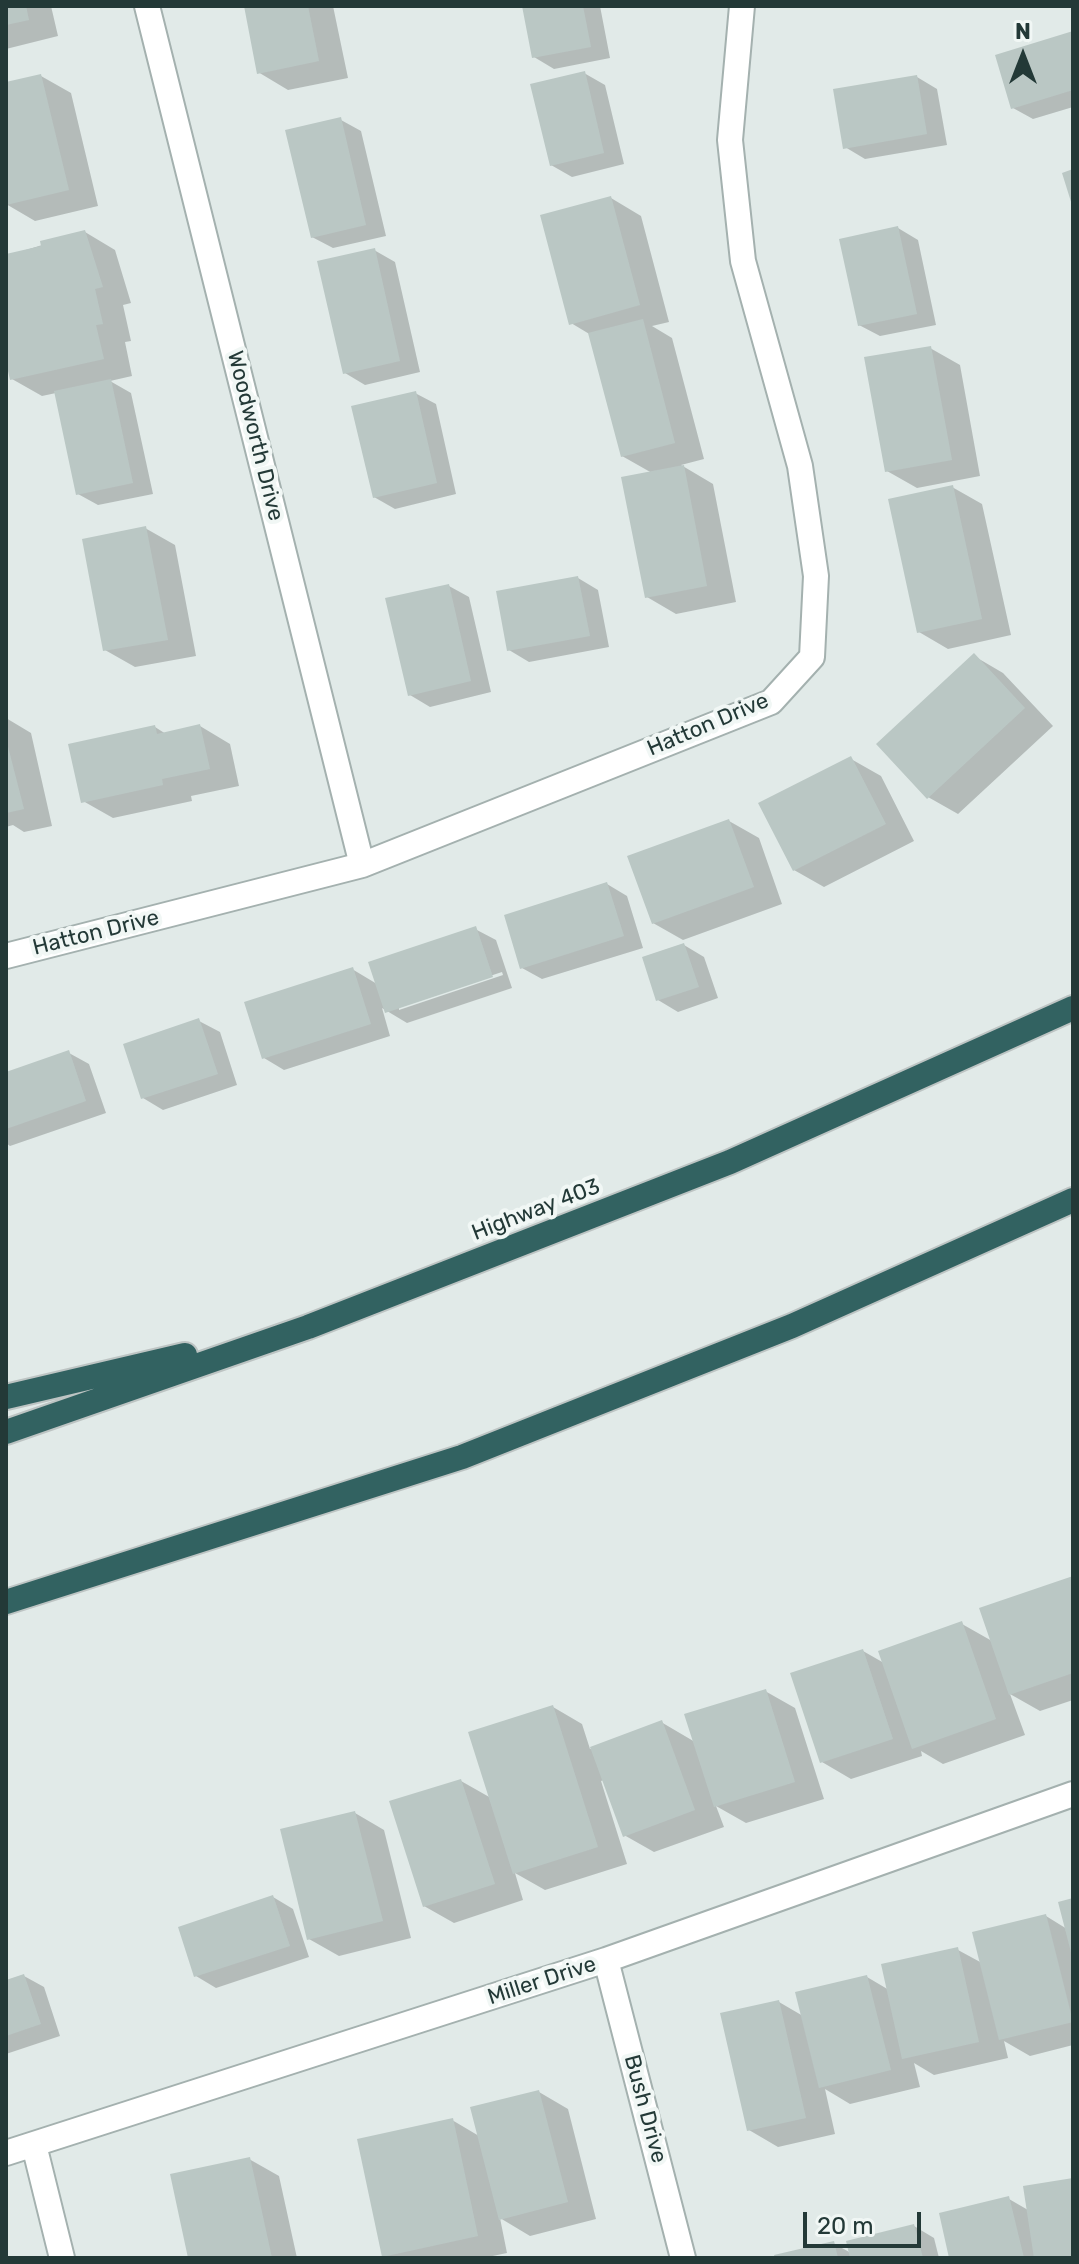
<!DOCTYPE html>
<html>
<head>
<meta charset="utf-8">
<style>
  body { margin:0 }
  #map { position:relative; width:1079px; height:2264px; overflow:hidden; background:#e1eae8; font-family:Rubik,sans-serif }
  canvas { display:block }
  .frame { position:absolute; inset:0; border:8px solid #233937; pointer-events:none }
  .north { position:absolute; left:983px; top:16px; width:80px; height:80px; -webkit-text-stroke:6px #f1f7f5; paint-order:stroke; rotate:0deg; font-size:22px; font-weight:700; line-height:32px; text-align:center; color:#233937 }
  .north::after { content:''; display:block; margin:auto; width:28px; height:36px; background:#233937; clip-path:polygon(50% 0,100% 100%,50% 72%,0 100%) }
  .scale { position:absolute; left:803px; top:2212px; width:118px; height:36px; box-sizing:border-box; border:4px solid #233937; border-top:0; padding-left:10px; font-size:24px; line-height:28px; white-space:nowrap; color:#233937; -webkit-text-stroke:6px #f1f7f5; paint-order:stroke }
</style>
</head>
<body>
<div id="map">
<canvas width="1079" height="2264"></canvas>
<div class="frame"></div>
<div class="north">N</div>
<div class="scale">20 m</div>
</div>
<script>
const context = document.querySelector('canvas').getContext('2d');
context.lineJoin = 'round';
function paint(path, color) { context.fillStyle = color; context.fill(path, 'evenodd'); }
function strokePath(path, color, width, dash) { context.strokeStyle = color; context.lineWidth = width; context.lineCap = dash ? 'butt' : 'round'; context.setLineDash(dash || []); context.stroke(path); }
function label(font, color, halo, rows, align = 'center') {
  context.font = font + ' Rubik,sans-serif'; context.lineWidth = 8; context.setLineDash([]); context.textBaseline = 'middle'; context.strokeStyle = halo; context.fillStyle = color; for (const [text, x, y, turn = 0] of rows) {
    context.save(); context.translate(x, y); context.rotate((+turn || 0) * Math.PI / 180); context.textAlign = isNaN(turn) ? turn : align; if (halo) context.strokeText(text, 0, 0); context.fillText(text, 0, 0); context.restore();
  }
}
paint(new Path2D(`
  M6 6H51L58 36 6 49Z
  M246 6H333L348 78 288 90 258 72Z
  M524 6H600L610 58 554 69 534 57Z
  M1073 33V107L1033 119 1013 108Z
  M584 73 605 85 624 164 572 177 551 165Z
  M41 76 71 93 98 206 35 221 6 204V84Z
  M917 77 937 89 947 145 865 159 845 147Z
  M341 120 361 131 386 236 333 248 312 237Z
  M611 198 641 216 669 322 652 326 672 338 704 459 681 465 713 484 736 602 676 614 647 597 652 473 622 456 591 335 571 323Z
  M898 228 918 240 936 325 880 336 859 325Z
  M85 232 115 250 131 303 123 305 131 341 125 342 132 376 110 381 131 393 153 494 98 505 78 494 56 393 42 396 12 379 6 353V256Z
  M374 250 395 262 420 372 365 385 345 373Z
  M930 348 960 365 980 476 917 488 887 471Z
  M415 393 436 404 456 494 395 509 374 497Z
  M952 487 982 504 1011 635 948 649 919 632Z
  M145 528 175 545 196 656 135 667 105 650Z
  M578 578 598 590 609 647 529 662 509 650Z
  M449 586 469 597 491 692 430 707 410 695Z
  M974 656 1003 673 1053 726 958 814 928 797Z
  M6 718 31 733 52 826 24 832 13 825 6 827Z
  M200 726 230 744 239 786 191 796 192 801 113 818 83 801 155 727 166 734Z
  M851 759 881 776 914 841 824 887 794 870Z
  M729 821 759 838 782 904 683 940 653 923Z
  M607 884 627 896 643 948 542 979 522 968Z
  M475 929 496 940 512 988 407 1023 382 1008 390 1036 284 1070 264 1058 352 969 377 984ZM502 972 503 975 399 1010V1006Z
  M684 945 704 957 718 998 678 1012 658 1000Z
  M199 1021 220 1032 237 1085 163 1110 143 1098Z
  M69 1053 89 1064 106 1113 10 1146 6 1143V1074Z
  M1073 1578V1700L1040 1711 1010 1694 1025 1735 943 1764 921 1751 922 1756 851 1779 822 1762 863 1651 884 1663 962 1624 992 1641Z
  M765 1691 795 1708 824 1799 746 1823 716 1806 724 1827 654 1852 624 1835 604 1780 601 1781 627 1864 545 1890 515 1873 523 1900 454 1923 424 1906 461 1781 491 1798 553 1707 582 1724 590 1749 661 1722 695 1742Z
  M355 1813 384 1830 411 1938 339 1956 309 1939Z
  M273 1897 293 1909 309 1957 216 1988 196 1976Z
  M1073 1901V2045L1030 2056 1004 2041 1008 2058 934 2075 914 2063 920 2087 850 2104 825 2089 835 2134 778 2147 749 2130 779 2002 803 2016 867 1977 889 1990 958 1950 982 1963 1046 1916 1067 1929Z
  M24 1976 44 1987 60 2036 6 2054V1982Z
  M539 2092 568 2109 596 2219 530 2236 500 2218 507 2253 483 2258 384 2256 452 2120 479 2136Z
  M249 2159 279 2176 297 2258H190Z
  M1073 2180V2258H952L1009 2199 1028 2210Z
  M914 2226 934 2238 939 2258H777L833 2243 851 2253Z`), '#0003');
paint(new Path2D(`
  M6 6H26L29 20 6 25Z
  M244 6H308L319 61 257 74Z
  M522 6H583L591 47 532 58Z
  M1073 31V90L1011 109 995 55Z
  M585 71 604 153 550 166 530 84Z
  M41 74 69 190 6 205V82Z
  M917 75 927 134 843 149 833 89Z
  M341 117 366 225 311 238 285 130Z
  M1073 169V205H1072L1062 173Z
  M611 196 640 305 569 325 540 215Z
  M898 226 917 314 858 326 839 239Z
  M85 230 103 287 95 289 103 324 96 325 104 359 10 380 6 362V254L41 246 40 241Z
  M375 248 400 361 343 374 317 261Z
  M643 319 675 443 621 457 588 333Z
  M931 346 952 460 885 472 864 357Z
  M111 379 133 483 76 495 54 391Z
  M416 391 437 483 373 498 351 406Z
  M684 465 707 586 645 598 621 477Z
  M953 485 982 619 917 633 888 499Z
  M146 526 168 640 103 651 82 539Z
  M578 576 590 636 507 651 496 591Z
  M449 584 471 681 408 696 385 598Z
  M974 653 1025 708 927 799 876 744Z
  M200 724 210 769 162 779 163 785 81 803 68 744 155 725 157 734Z
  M6 739 24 809 6 813Z
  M851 756 886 824 793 871 758 803Z
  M729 819 754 887 652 924 627 856Z
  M607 882 624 936 520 969 504 915Z
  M476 926 493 977 385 1013 368 962Z
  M684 943 699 987 656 1001 642 957Z
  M353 967 371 1024 262 1059 244 1002Z
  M199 1018 218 1074 141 1099 123 1044Z
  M69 1050 86 1101 6 1129V1072Z
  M1073 1576V1673L1009 1695 979 1608Z
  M962 1621 996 1719 912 1749 878 1651Z
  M863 1649 893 1739 820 1763 790 1673Z
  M766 1689 795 1782 714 1807 684 1714Z
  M553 1705 598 1847 513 1874 468 1732Z
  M662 1720 695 1810 623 1837 590 1747Z
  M461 1779 495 1884 423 1907 389 1801Z
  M355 1811 383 1921 307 1940 280 1829Z
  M273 1895 290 1946 194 1977 178 1927Z
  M1073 1898V1956H1072L1058 1902Z
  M1046 1914 1073 2022 999 2040 972 1932Z
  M958 1947 979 2042 902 2059 881 1964Z
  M24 1974 41 2024 6 2036V1980Z
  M867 1975 891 2070 819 2088 795 1992Z
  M779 2000 806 2118 747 2131 720 2013Z
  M539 2090 568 2202 499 2220 470 2107Z
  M453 2118 478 2236 382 2257 357 2139Z
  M250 2157 272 2258H188L170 2174Z
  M1073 2178V2258H1034L1023 2186Z
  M1009 2196 1024 2258H949L939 2213Z
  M914 2224 923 2258H850L846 2241Z
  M834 2241 838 2258H775L774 2255Z`), '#bac7c4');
const minor = new Path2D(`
  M147 6 362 865
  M6 956 362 865 771 702 812 657 816 576 800 466 743 261 730 140 742 6
  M606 1960 683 2258
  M34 2145 62 2258
  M6 2153 606 1960 1073 1794`);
const highway = new Path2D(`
  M6 1397 185 1355
  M6 1432 308 1327 730 1162 1073 1008
  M6 1602 462 1457 792 1326 1073 1200`);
strokePath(minor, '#a4b1af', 28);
strokePath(highway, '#bdc4c3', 28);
strokePath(minor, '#fff', 24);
strokePath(highway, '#326261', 24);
label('22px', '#233937', '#f1f7f5', [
  ["Woodworth Drive",255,436,76],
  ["Hatton Drive",708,725,-23],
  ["Hatton Drive",96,933,-14],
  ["Highway 403",536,1210,-21],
  ["Miller Drive",542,1981,-18],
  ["Bush Drive",645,2109,75]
]);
</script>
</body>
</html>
